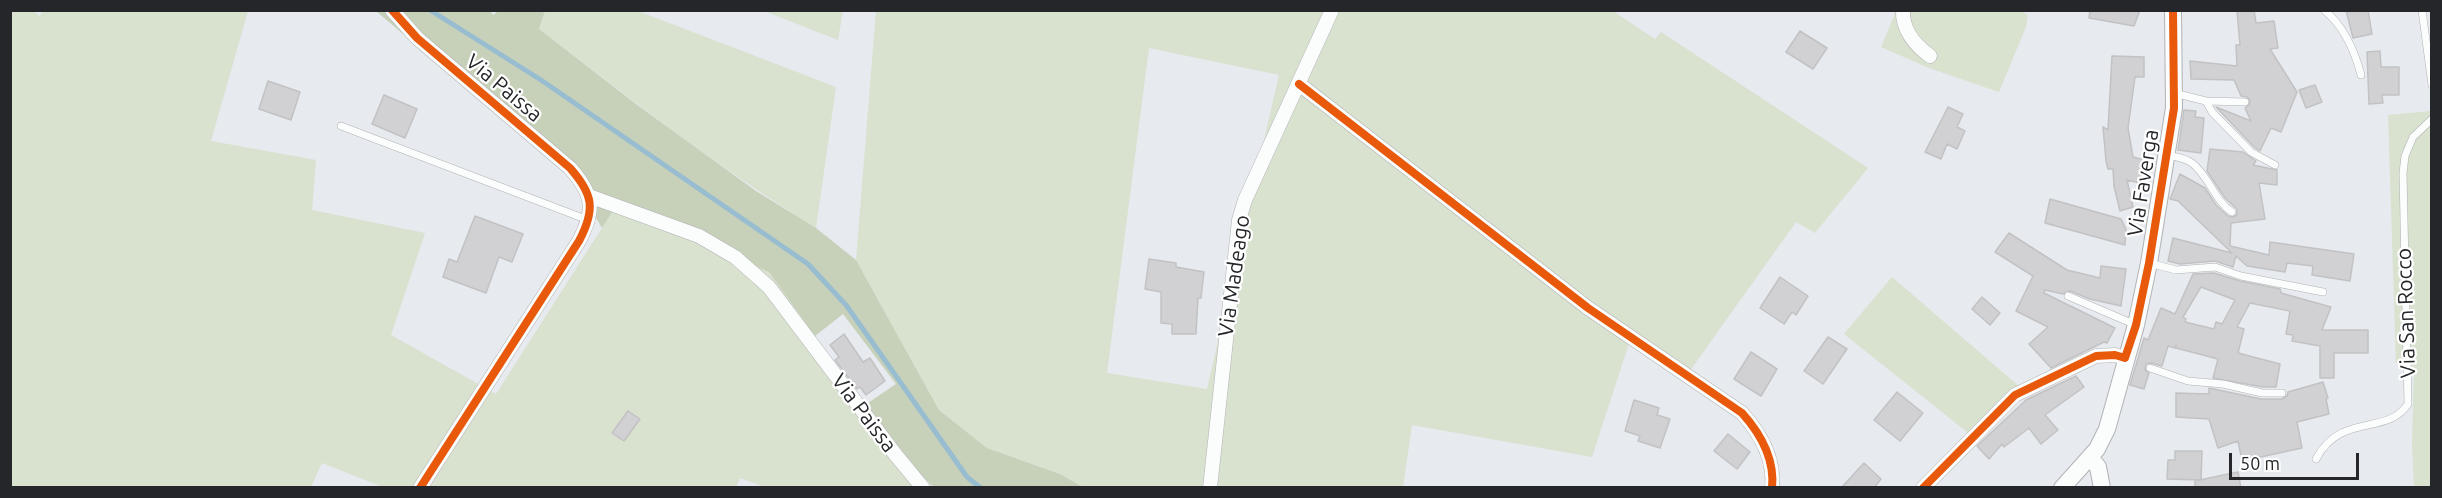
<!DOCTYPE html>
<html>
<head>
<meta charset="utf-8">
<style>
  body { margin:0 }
  #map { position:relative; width:2442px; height:498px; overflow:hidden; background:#e7eaee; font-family:Ubuntu,sans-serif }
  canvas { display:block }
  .frame { position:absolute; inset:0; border:12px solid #242629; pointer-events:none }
  .scale { position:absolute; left:2229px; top:453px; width:130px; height:27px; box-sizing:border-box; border:3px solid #242629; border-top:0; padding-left:8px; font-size:18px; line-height:21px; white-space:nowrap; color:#242629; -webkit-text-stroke:4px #fff; paint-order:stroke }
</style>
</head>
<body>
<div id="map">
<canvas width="2442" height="498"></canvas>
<div class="frame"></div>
<div class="scale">50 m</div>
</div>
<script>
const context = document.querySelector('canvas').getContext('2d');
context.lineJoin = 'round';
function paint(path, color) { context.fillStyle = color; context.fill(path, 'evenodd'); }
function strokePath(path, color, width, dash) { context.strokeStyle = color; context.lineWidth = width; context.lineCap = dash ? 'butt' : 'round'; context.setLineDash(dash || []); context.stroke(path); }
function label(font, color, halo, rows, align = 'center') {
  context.font = font + ' Ubuntu,sans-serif'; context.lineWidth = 4.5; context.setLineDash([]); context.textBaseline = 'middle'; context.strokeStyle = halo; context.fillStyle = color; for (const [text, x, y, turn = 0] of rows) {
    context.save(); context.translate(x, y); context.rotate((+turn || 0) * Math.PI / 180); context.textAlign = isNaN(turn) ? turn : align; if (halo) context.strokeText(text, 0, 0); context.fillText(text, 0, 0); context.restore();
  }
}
paint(new Path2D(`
  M43 10 248 11 211 141 316 160 312 210 425 233 391 335 496 394 616 206 769 272 865 405 922 476 934 487 768 488 740 478 736 488H385L322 463 311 487H11L10 11H33L40 16Z
  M2019 10 2028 15 2026 27 1999 92 1929 68 1881 47 1896 11Z
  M545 11H638L836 87 816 228C719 168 629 98 539 29Z
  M764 11H843L838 40Z
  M876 11H1613L1655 39 1661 32 1868 168 1815 233 1796 222 1689 372 1632 334 1592 457 1412 425 1403 487H1083L1060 474 987 448 939 410 856 260ZM1149 48 1279 75 1207 389 1107 373Z
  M2431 111V487H2414L2412 444 2414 367 2396 363 2388 115Z
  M1892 277 2021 388 1977 440 1844 334Z`), '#d9e1cf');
paint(new Path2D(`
  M488 10 494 15 497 11H545L539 29 636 104 756 191 816 228 856 260 939 410 987 448 1060 474 1083 487H934L922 476 865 405 896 384 843 314 815 336 769 272 616 206 602 228 572 177 376 11Z`), '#c7d1ba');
strokePath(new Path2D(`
  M430 10 541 80 808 264 846 305 967 477 981 488`), '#99bdd0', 5);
const building = new Path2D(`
  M2090 10H2140L2134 26 2089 18Z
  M2237 10H2254L2256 23 2274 21 2278 48 2270 49 2297 92 2281 132 2271 128 2260 151 2254 147 2216 107 2251 121 2245 108 2249 105 2250 100 2247 97 2241 96 2234 80 2191 79 2190 61 2237 66 2236 45H2240Z
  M2346 10H2368L2372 34 2353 38Z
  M1800 31 1827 48 1813 69 1786 52Z
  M2380 51 2381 67H2399V95H2382L2383 103 2369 104 2367 52Z
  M2112 56 2144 57V77H2135L2128 128 2133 157 2148 161 2144 184 2127 180 2133 207 2120 211 2114 186 2113 169H2108L2106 161 2103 127 2108 130Z
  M268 81 300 92 291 120 259 109Z
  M2315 85 2322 102 2306 108 2299 90Z
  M384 95 417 109 405 138 372 124Z
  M1948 107 1963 114 1957 127 1965 131 1957 149 1947 144 1941 159 1925 152Z
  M2184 110 2196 111 2195 117 2204 118 2201 153 2178 150Z
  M2210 149 2243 152 2256 161 2253 165 2277 170V185L2259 183 2265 219 2231 223 2230 246 2269 255 2270 242 2354 254 2350 281 2312 275 2313 266 2287 263 2285 272 2247 266 2236 256 2233 267 2215 261 2180 264 2168 261 2173 238 2232 253 2178 201 2170 199 2180 174 2205 188 2216 205 2228 216 2233 217 2237 215V209L2225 198 2207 171Z
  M2050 199 2121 219 2126 229 2125 245 2045 223Z
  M475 216 523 234 512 262 499 257 486 293 443 277 449 259 457 262Z
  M2009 233 2067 270 2100 278 2101 266 2126 269 2121 306 2090 299 2070 291 2063 294 2045 290 2044 293 2115 328 2107 343 2104 342 2051 368 2029 344 2048 327 2016 311 2033 276 1995 252Z
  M1149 259 1176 263V267L1204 272 1201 298H1198L1196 334H1172V324L1161 323V292L1145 289Z
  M2214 273 2240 281 2280 289 2281 293 2331 307 2322 330H2368V353H2334V378H2320V346L2292 341 2293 335 2286 334 2290 311 2250 303 2237 327 2244 329 2238 353 2280 364 2276 387H2263L2213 378 2218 359 2176 348V345L2175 348 2168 346 2162 366 2151 363 2146 364 2145 370 2149 373 2144 389 2130 385 2144 338 2148 340 2161 308 2175 314 2193 274ZM2201 287 2235 300 2222 324 2216 322 2214 329 2185 322 2186 319 2183 317Z
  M1780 277 1808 296 1796 315 1792 312 1784 324 1760 308Z
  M1982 297 2000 313 1990 325 1972 309Z
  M844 334 863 362 870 358 885 381 866 395 860 387 857 389 835 360 839 357 830 345Z
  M1828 337 1847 349 1823 384 1804 371Z
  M1751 352 1777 369 1761 396 1734 379Z
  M2076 376 2084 387 2045 415 2058 430 2041 444 2029 428 2004 447 2002 444 1989 459 1977 446 2026 400Z
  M2323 382 2328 398 2326 399 2329 414 2297 422 2302 448 2242 461 2238 441 2218 448 2209 419 2176 417V393L2209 394V388L2261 399H2282L2287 396 2288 392Z
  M1897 392 1923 413 1900 441 1874 420Z
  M1634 400 1659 408 1657 415 1670 419 1660 448 1638 441 1640 436 1625 431Z
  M628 411 640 419 624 441 612 433Z
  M1728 434 1750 452 1737 469 1714 451Z
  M2175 451H2202L2201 480 2167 479 2168 460H2175Z
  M1864 463 1881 479 1874 488H1841Z
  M2238 472 2241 488H2195V481Z`);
paint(building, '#d1d1d3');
strokePath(building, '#c2c2c4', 1.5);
const service = new Path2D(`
  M2324 10C2344 26 2355 52 2361 75
  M2422 10 2432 85
  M2174 93 2206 101 2245 102
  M2206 101 2212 112 2251 152 2275 165
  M341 126 588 220
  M2168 155C2176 157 2185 158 2192 163 2209 176 2214 200 2232 212
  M2149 263 2176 270 2215 267 2241 276 2323 292
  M2068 296 2136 325
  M2150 368 2188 381 2223 384 2262 393H2282
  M2316 459C2342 411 2386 437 2408 404L2403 173 2405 156 2413 137 2432 119`);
const minor = new Path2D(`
  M392 10 417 38 570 168C593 194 596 209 579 241L420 488
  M1903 10C1902 30 1916 46 1930 56
  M1299 84 1588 308 1742 413C1760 433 1775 459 1772 488
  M589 196 699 236 735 257 769 287 895 454 923 488
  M1210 488 1239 220 1245 200 1332 10
  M1923 488 2015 395 2096 356 2115 355 2125 358`);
const tertiary = new Path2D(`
  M2090 457 2098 467 2102 488
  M2062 488 2097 449 2107 429 2136 325 2149 263 2174 108 2173 10`);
strokePath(service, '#b0b2b5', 8);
strokePath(minor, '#b0b2b5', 15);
strokePath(tertiary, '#b0b2b5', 18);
strokePath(service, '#fbfcfc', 7);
strokePath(minor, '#fbfcfc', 14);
strokePath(tertiary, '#fbfcfc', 16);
strokePath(new Path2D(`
  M392 10 417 38 570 168C593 194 596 209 579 241L420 488
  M1299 84 1588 308 1742 413C1760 433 1775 459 1772 488
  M1923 488 2015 395 2096 356 2115 355 2125 358 2136 325 2149 263 2174 108 2173 10`), '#e8590c', 8);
label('21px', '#242629', '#fff', [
  ["Via Paissa",504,88,40],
  ["Via Faverga",2143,183,-81],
  ["Via Madeago",1234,276,-82],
  ["Via San Rocco",2406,313,-92],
  ["Via Paissa",864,413,53]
]);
</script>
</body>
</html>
